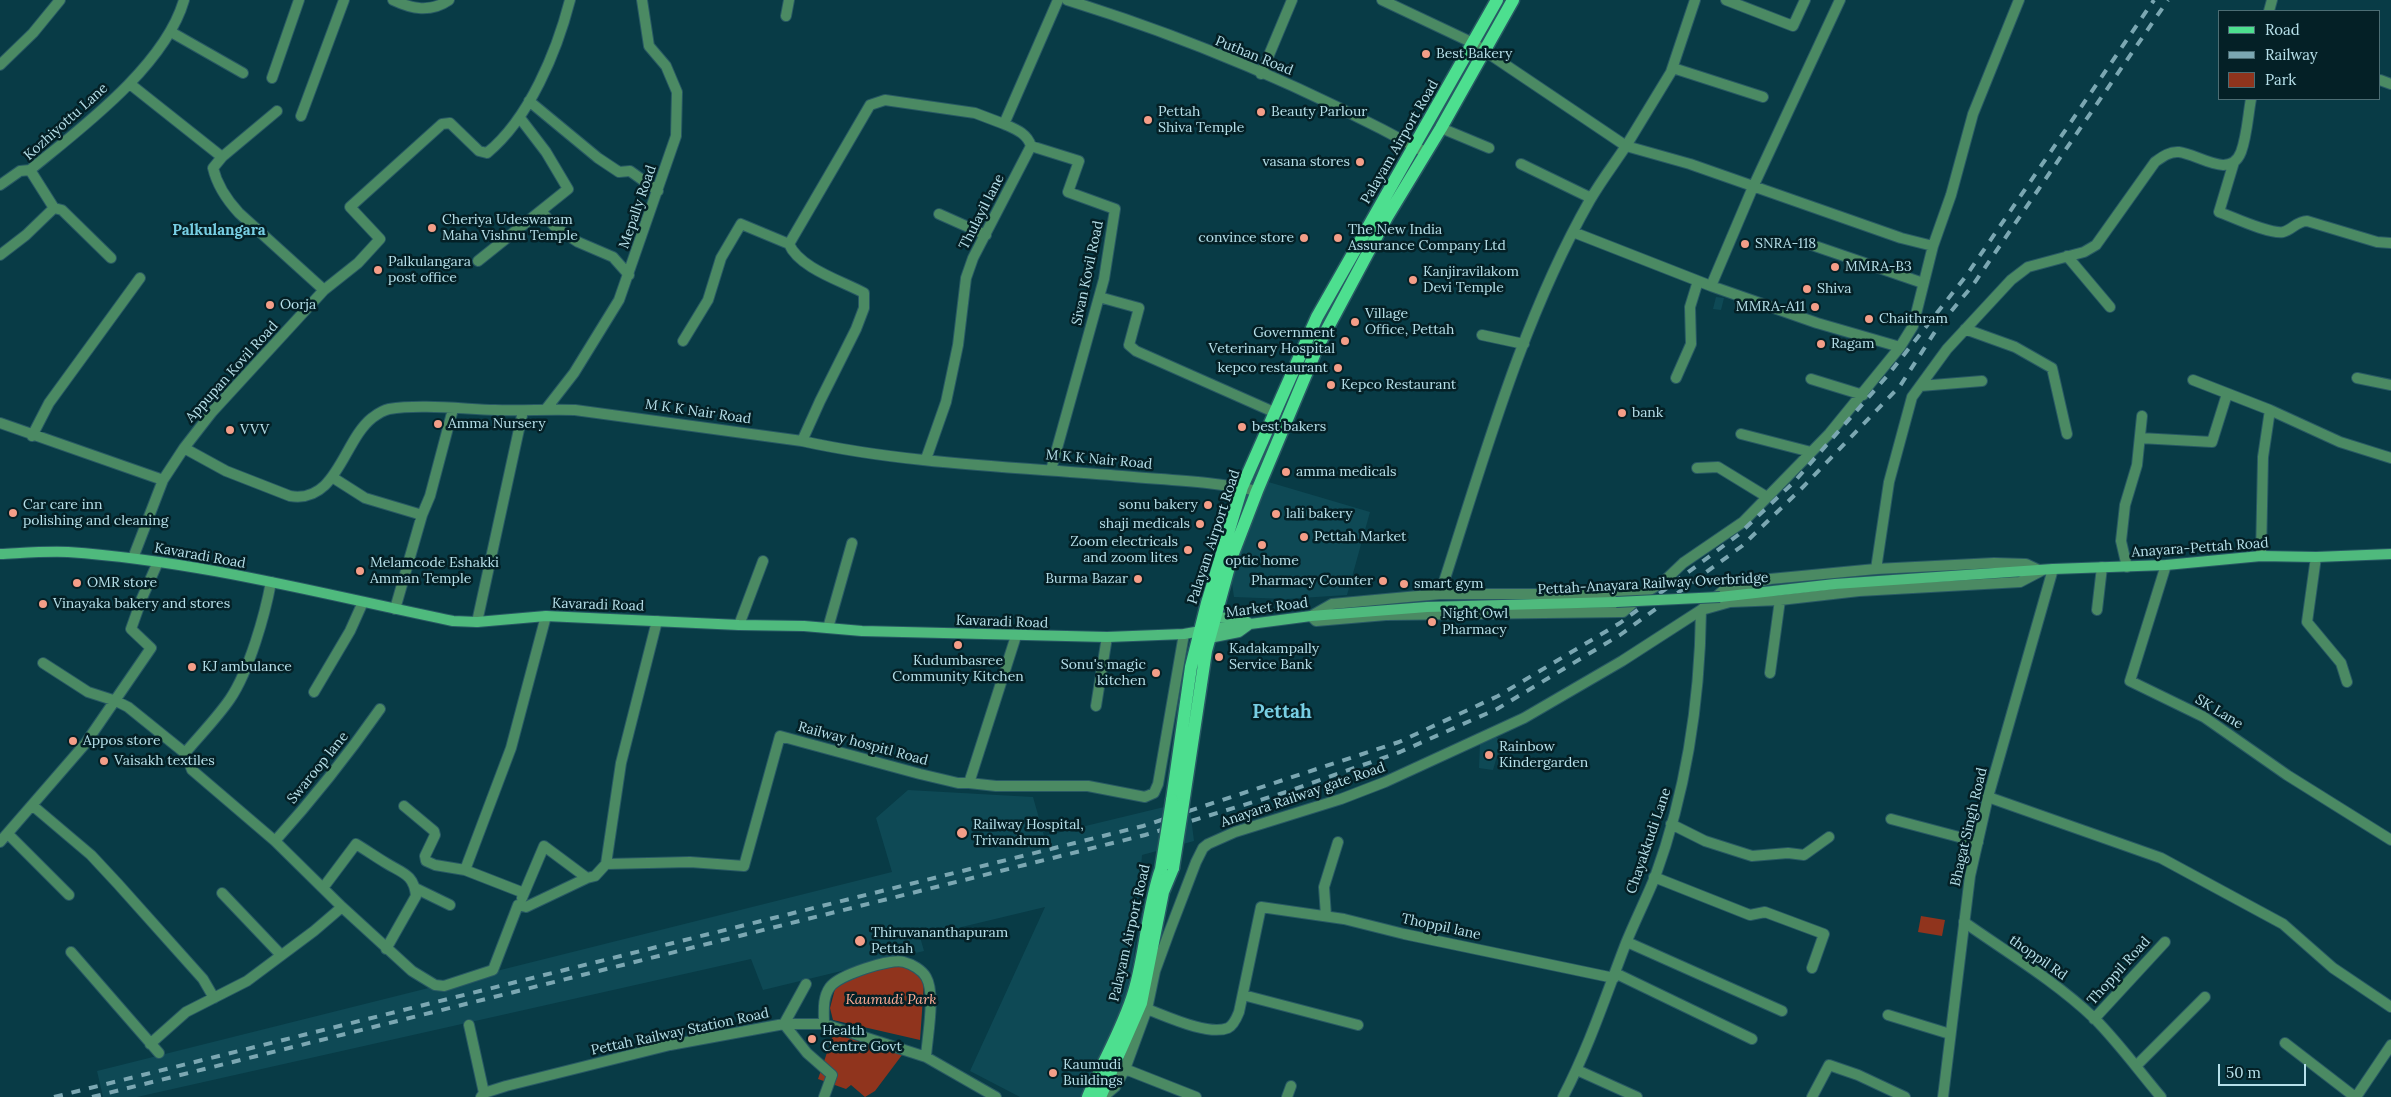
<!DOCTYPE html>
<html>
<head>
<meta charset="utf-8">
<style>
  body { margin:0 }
  #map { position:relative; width:2391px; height:1097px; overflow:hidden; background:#083b46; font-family:Lora,serif }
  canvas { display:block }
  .legend { position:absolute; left:2218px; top:10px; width:162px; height:90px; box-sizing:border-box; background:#042026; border:1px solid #4c6d74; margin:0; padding:6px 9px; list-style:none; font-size:15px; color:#b7e0ea }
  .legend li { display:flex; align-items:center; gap:10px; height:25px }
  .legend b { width:25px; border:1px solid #4c6d74 }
  .scale { position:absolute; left:2218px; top:1064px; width:88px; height:22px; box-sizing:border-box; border:2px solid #b7e0ea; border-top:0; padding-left:6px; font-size:15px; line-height:18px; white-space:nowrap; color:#b7e0ea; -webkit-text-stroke:4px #042026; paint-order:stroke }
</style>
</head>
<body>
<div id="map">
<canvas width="2391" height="1097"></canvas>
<ul class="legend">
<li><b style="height:6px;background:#4ddf8f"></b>Road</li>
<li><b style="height:6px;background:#7ba7b2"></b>Railway</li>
<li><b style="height:14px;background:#90341d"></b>Park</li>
</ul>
<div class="scale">50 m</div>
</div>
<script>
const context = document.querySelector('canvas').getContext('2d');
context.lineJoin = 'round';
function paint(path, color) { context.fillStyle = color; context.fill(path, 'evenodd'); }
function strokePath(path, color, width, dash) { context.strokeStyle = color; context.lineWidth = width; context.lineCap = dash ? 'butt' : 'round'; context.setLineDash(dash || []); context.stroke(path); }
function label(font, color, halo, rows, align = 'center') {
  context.font = font + ' Lora,serif'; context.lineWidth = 5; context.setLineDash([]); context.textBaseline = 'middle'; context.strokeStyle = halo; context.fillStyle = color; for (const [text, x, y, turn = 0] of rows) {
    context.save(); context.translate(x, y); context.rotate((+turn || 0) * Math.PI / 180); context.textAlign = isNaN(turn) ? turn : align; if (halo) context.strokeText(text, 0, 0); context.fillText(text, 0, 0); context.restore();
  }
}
paint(new Path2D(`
  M1716 297 1724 298 1721 310 1713 309Z
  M1265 481 1370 512 1347 595 1286 599 1234 597 1231 576Z
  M1494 735 1501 742 1493 770 1479 768 1480 742Z
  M908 790 1033 797 1044 836 1189 801 1194 841 1142 855 1134 958 1124 1003 1081 1097H1020L970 1071 1045 907 920 937 924 951 763 990 751 959 137 1097H103L97 1071 892 872 876 818Z`), '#0e4955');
paint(new Path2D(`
  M1921 916 1945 920 1942 936 1918 932Z
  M904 964 919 972 924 983 920 1040 833 1020 830 1008 835 989 854 976Z
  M834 1032 902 1055 875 1091 865 1097 851 1085 846 1089 818 1079Z`), '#90341d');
const minor = new Path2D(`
  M1695 0 1671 72 1626 146 1690 164 1901 238 1933 246
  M1726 0 1793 26 1805 0
  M2269 11 2272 0
  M786 16 789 0
  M171 32 243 73
  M0 65 33 33 60 0
  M1673 68 1763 97
  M1261 74 1292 0
  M272 78 299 0
  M2380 80 2391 84
  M130 84 222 157
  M529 101 598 158 619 172 630 171 658 191
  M277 111 222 157 213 168C217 185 227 200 239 213L324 290
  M301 116 344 0
  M1441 128 1489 148
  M1031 146 1079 161 1068 192 1115 209 1104 279 1051 470
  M2234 162 2219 212C2233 217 2268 234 2283 232 2292 230 2297 221 2307 221L2377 242 2391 243
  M1521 164 1591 198
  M0 185 20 171 30 170
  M54 208 62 210 111 258
  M541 211 555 227 578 242 613 257 629 275
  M939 214 986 235
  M1573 232 1711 286 1817 323 1900 347
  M1809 244 1923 283
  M0 255 26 235 54 208 30 170C81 128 165 66 184 0
  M2067 256 2110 307
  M478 261 568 189 546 152 520 118
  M1711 286 1753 187 1840 0
  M1099 297 1139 308 1129 345 1136 351 1276 413
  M1965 329 2015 347 2052 368 2067 434
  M1482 335 1524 344
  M683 341 708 300 721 258 741 224 789 244
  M1676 378 1691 344 1690 307 1698 281
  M2357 378 2391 385
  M1811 379 1863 395
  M2193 380 2270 410 2340 442 2391 458
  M1920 386 1982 381
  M546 409 574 373 619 300 676 136 677 92 666 66 649 46 642 0
  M0 423 163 480
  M1741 434 1811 452
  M32 436 49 403 140 278
  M2140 438 2212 442 2227 394
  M802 441 820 401 856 329 864 308V293C842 281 799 268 789 244L870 105 885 100 975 113 1004 124
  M184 448 226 471 290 496C337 504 343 441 372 418 376 415 384 410 389 409 420 404 463 409 495 410 522 411 548 409 575 410L802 441C906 464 1016 467 1122 476 1166 480 1213 481 1257 491
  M926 459 946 402 958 345 966 278 973 258 1031 146C1027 133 1015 129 1004 124L1058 0
  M1697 468 1718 467 1767 497
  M332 477 365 498 422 515
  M2261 556 2263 457 2270 410
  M2316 557 2307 622 2341 663 2347 682
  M133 558 163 480 184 448 212 412 324 290 358 263 380 239 350 207 442 124 450 123 479 151 487 153C529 119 557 51 570 0
  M2166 565 2130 681 2204 717 2287 775 2391 840
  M2127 567 2121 541 2125 505 2137 465 2142 416
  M1876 569 1889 482 1912 397 1947 349 2011 280 2028 267 2084 252 2096 245 2155 162C2162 157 2170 151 2179 152 2198 154 2230 180 2241 152 2247 136 2248 115 2251 99
  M1440 594C1483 462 1521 321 1590 200 1601 181 1614 164 1626 146L1473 43
  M1643 594H1440L1332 604 1311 616 1316 621 1386 615 1623 612 1643 594 1663 582 1683 563 1743 522 1829 434 1900 347 1913 326 1933 246 1951 195 1973 114 2019 0
  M395 609 422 515 430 496 453 409
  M1705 609 1730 602 1780 600 1859 591 2020 582 2041 571
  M2097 610 2102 567
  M477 622 523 411
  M739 625 763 561
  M828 628 852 543
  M43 663 88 692 116 701 128 707 185 753 192 770 275 841 342 907 412 971 435 985 444 986 493 970 518 905 526 907 587 878 595 876 606 864 621 763 657 621
  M1770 673 1780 600
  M314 692 350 631 363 602
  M1096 706 1107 637
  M185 753C200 735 217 718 230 699 249 671 265 615 271 582
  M969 783 996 786H1088L1145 797 1154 793 1158 784 1184 634
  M1988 797 2161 858 2283 924 2333 968 2391 1007
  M32 805 91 855 118 884 203 979 214 998
  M404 806 434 831 435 835 425 856 426 861 435 865 465 870 524 893
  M1891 819 1978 842
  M1671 824 1705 841 1752 856 1788 853 1804 855 1829 837
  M8 834 69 895
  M275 841C313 799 347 756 380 709
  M0 842 85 744 151 648 131 629 142 598 158 562
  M606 864 690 862 744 866 780 736 920 774 958 783H969L1016 636
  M465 870 511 748 546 616
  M1654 877 1750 915 1765 912 1824 934 1812 968
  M323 888 356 844C366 850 376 857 386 863 402 873 414 874 416 896L386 949
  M415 888 450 905
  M222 893 281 955
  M522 898 544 846 587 878
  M1326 916 1324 887 1338 842
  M1964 922C2008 953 2055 981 2094 1018 2118 1042 2139 1071 2161 1097
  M1627 942 1782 1011
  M71 952 159 1053
  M1615 973 1752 1039
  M806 984 784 1024 807 1053 832 1075 824 1097
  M1243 995 1358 1025
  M1147 1009C1166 1016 1208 1036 1228 1028 1234 1025 1237 1017 1239 1012L1261 907 1344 919 1404 934 1614 978
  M1888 1015 1950 1034
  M2094 1019 2165 942
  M824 1024C824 1012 822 998 830 987 839 975 890 958 904 962 912 964 922 970 926 977 936 994 927 1038 926 1057
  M469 1025 484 1093
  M2285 1043 2355 1097
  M150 1044 186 1012 247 981 314 931 342 907
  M2136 1066 2205 997
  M1125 1069 1196 1097
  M1577 1070 1637 1097
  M481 1097 484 1093 506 1086 670 1045 784 1024H824L926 1057 996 1097
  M1103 1097 1115 1087 1125 1069 1147 1009 1155 971 1170 930 1196 862 1203 848 1208 844 1235 832 1341 799 1385 782 1524 718 1622 661 1701 610 1725 589 1770 579 1876 569 1994 563 2026 564 2041 571
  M1287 1097 1291 1086
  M1563 1097C1589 1047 1606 995 1626 943 1635 921 1646 899 1655 877 1686 792 1700 700 1701 610
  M1812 1097 1829 1065 1858 1075 1905 1097
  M2356 1097 2391 1045`);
const tertiary = new Path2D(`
  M393 0C412 9 430 13 449 0
  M1067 0C1190 38 1311 90 1425 152
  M1382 0 1473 43
  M1943 1097 1970 876 1988 797 2053 569`);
const secondary = new Path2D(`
  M0 554C22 553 46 551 68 552 199 561 326 595 453 621L477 622 546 616 739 625 804 626 862 631 1107 637 1184 634 1212 629 1311 616 1427 607 1616 602
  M1720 597 1835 584 2053 569 2166 565 2261 556 2316 557 2391 554
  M1209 638 1239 632 1250 624 1243 619 1215 617`);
const primary = new Path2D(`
  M1172 800 1191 667 1207 603 1242 487 1317 317 1497 0
  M1183 804 1206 651 1232 556 1257 491 1317 348 1387 217 1441 128 1513 0
  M1088 1097C1103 1061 1123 1029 1134 992 1146 952 1147 909 1161 869
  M1100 1097 1141 1003 1163 892 1173 868`);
strokePath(minor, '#285964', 12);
strokePath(tertiary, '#285964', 12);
strokePath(secondary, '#285964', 12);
strokePath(primary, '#285964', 15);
strokePath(minor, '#4b8a63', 10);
strokePath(tertiary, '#4b8a63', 10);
strokePath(secondary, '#4fba7d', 10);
strokePath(primary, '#4ddf8f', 12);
strokePath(new Path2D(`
  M54 1097 1143 826 1399 742 1498 696 1620 623 1738 535 1794 482 1888 375 1966 276 2154 0
  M92 1097 1145 835 1283 793 1400 752 1497 709 1620 635 1742 546 1800 490 1900 386 1938 327 1973 285 2168 0`), '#7ba7b2', 4, [9, 9]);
const secondaryBridge = new Path2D(`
  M1616 602 1720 597`);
const primaryBridge = new Path2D(`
  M1173 868 1183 804
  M1161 869 1172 800`);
strokePath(secondaryBridge, '#285964', 12, []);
strokePath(primaryBridge, '#285964', 15, []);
strokePath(secondaryBridge, '#4fba7d', 10);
strokePath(primaryBridge, '#4ddf8f', 12);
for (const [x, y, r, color] of [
  [1426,54,5,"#f49e88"],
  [1261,112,5,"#f49e88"],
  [1148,120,5,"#f49e88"],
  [1360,162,5,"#f49e88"],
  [432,228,5,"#f49e88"],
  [1304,238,5,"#f49e88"],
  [1338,238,5,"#f49e88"],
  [1745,244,5,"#f49e88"],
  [1835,267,5,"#f49e88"],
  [378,270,5,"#f49e88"],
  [1413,280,5,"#f49e88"],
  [1807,289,5,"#f49e88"],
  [270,305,5,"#f49e88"],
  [1815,307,5,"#f49e88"],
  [1869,319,5,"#f49e88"],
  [1355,322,5,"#f49e88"],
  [1345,341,5,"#f49e88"],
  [1821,344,5,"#f49e88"],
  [1338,368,5,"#f49e88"],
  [1331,385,5,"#f49e88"],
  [1622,413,5,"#f49e88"],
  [438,424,5,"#f49e88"],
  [1242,427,5,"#f49e88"],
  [230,430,5,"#f49e88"],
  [1286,472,5,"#f49e88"],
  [1208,505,5,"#f49e88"],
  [13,513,5,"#f49e88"],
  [1276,514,5,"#f49e88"],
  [1200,524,5,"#f49e88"],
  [1304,537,5,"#f49e88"],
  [1262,545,5,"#f49e88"],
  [1188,550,5,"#f49e88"],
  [360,571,5,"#f49e88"],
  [1138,579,5,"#f49e88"],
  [1383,581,5,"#f49e88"],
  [77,583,5,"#f49e88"],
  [1404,584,5,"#f49e88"],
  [43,604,5,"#f49e88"],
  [1432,622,5,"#f49e88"],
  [958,645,5,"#f49e88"],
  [1219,657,5,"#f49e88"],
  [192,667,5,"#f49e88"],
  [1156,673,5,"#f49e88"],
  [73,741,5,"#f49e88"],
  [1489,755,5,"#f49e88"],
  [104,761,5,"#f49e88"],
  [962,833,6,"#f49e88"],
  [860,941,6,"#f49e88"],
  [812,1039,5,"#f49e88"],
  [1053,1073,5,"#f49e88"]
]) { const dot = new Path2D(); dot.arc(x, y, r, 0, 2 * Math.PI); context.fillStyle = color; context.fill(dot); strokePath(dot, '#042026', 2); }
label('14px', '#b7e0ea', '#042026', [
  ["Best Bakery",1436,54],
  ["Pettah",1158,112],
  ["Shiva Temple",1158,128],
  ["Beauty Parlour",1271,112],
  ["vasana stores",1350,162,"right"],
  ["Cheriya Udeswaram",442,220],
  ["Maha Vishnu Temple",442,236],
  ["The New India",1348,230],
  ["Assurance Company Ltd",1348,246],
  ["convince store",1294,238,"right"],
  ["SNRA-118",1755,244],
  ["Palkulangara",388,262],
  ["post office",388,278],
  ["MMRA-B3",1845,267],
  ["Kanjiravilakom",1423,272],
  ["Devi Temple",1423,288],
  ["Shiva",1817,289],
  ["Oorja",280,305],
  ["MMRA-A11",1805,307,"right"],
  ["Village",1365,314],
  ["Office, Pettah",1365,330],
  ["Chaithram",1879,319],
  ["Government",1335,333,"right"],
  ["Veterinary Hospital",1335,349,"right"],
  ["Ragam",1831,344],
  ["kepco restaurant",1328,368,"right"],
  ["Kepco Restaurant",1341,385],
  ["bank",1632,413],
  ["Amma Nursery",448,424],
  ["best bakers",1252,427],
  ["VVV",240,430],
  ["amma medicals",1296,472],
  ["Car care inn",23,505],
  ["polishing and cleaning",23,521],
  ["sonu bakery",1198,505,"right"],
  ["lali bakery",1286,514],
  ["shaji medicals",1190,524,"right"],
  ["Pettah Market",1314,537],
  ["Zoom electricals",1178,542,"right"],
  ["and zoom lites",1178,558,"right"],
  ["optic home",1262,561,"center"],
  ["Melamcode Eshakki",370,563],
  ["Amman Temple",370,579],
  ["Burma Bazar",1128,579,"right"],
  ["Pharmacy Counter",1373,581,"right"],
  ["OMR store",87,583],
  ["smart gym",1414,584],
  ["Vinayaka bakery and stores",53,604],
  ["Night Owl",1442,614],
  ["Pharmacy",1442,630],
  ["Kadakampally",1229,649],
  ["Service Bank",1229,665],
  ["Kudumbasree",958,661,"center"],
  ["Community Kitchen",958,677,"center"],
  ["Sonu's magic",1146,665,"right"],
  ["kitchen",1146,681,"right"],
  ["KJ ambulance",202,667],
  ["Appos store",83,741],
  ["Rainbow",1499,747],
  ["Kindergarden",1499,763],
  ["Vaisakh textiles",114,761],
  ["Railway Hospital,",973,825],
  ["Trivandrum",973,841],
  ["Thiruvananthapuram",871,933],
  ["Pettah",871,949],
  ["Health",822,1031],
  ["Centre Govt",822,1047],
  ["Kaumudi",1063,1065],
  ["Buildings",1063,1081]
], 'left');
label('14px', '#b7e0ea', '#042026', [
  ["Puthan Road",1254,56,22],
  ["Kozhiyottu Lane",66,122,-42],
  ["Palayam Airport Road",1400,142,-60],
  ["Mepally Road",638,207,-71],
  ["Thulayil lane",982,212,-63],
  ["Sivan Kovil Road",1088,273,-78],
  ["Appupan Kovil Road",232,372,-48],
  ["M K K Nair Road",698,412,8],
  ["M K K Nair Road",1099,460,5],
  ["Palayam Airport Road",1214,537,-72],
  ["Anayara-Pettah Road",2200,548,-4],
  ["Kavaradi Road",200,556,10],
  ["Pettah-Anayara Railway Overbridge",1653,584,-3],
  ["Kavaradi Road",598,605,2],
  ["Market Road",1267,608,-7],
  ["Kavaradi Road",1002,622,2],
  ["SK Lane",2219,712,31],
  ["Railway hospitl Road",863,744,15],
  ["Swaroop lane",318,768,-51],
  ["Anayara Railway gate Road",1303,795,-19],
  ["Bhagat Singh Road",1969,827,-77],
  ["Chayakkudi Lane",1649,841,-71],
  ["Thoppil lane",1441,927,12],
  ["Palayam Airport Road",1130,933,-77],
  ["thoppil Rd",2038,958,35],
  ["Thoppil Road",2119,971,-48],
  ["Pettah Railway Station Road",680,1032,-12]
]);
label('italic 14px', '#ffad97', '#042026', [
  ["Kaumudi Park",891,1000]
]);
label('bold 15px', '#77cee3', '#042026', [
  ["Palkulangara",219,231]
]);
label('bold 19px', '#77cee3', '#042026', [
  ["Pettah",1282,713]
]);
</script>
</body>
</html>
